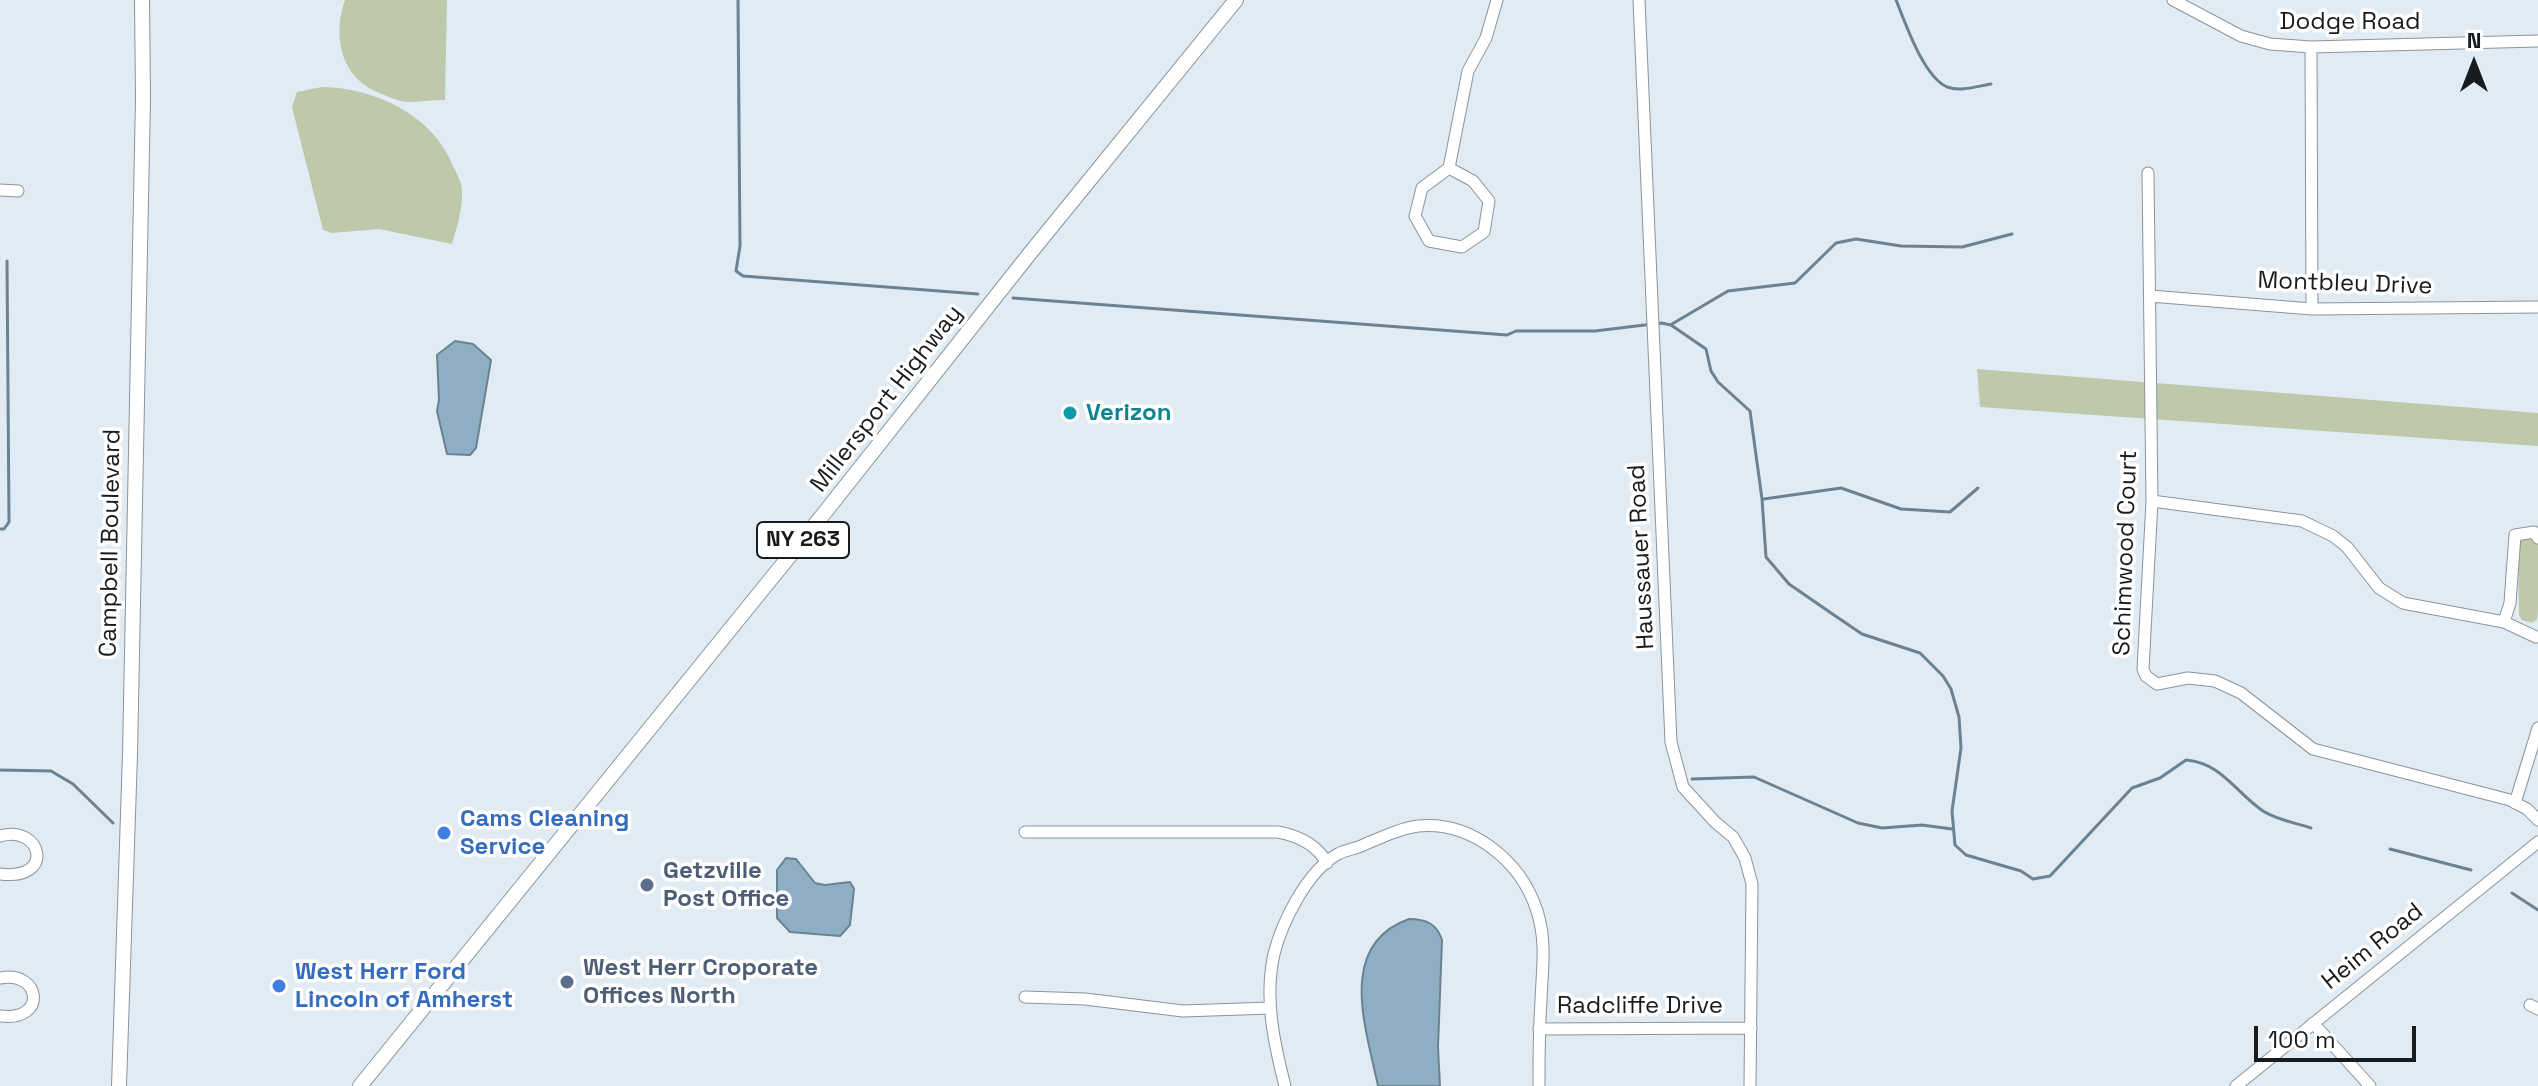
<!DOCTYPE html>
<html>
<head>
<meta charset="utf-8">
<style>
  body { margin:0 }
  #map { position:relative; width:2538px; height:1086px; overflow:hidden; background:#e1ebf3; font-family:"Space Grotesk",sans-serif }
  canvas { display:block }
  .north { position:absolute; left:2434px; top:24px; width:80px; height:80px; -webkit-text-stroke:6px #fff; paint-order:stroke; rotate:0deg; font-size:22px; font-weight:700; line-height:32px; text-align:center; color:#181b1e }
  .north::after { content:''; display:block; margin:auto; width:28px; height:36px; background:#181b1e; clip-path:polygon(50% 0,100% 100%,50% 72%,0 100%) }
  .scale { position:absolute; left:2254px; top:1026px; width:162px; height:36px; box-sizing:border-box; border:4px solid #181b1e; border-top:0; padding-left:10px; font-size:24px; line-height:28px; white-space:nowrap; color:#181b1e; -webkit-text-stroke:6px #fff; paint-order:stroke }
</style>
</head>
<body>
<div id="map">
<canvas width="2538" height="1086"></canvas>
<div class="north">N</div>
<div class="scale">100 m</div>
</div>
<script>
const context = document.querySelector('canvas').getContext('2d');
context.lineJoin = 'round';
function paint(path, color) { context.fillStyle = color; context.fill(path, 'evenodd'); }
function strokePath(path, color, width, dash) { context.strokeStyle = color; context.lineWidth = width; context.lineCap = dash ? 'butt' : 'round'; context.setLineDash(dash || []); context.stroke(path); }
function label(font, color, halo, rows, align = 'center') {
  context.font = font + ' "Space Grotesk",sans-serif'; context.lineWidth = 7; context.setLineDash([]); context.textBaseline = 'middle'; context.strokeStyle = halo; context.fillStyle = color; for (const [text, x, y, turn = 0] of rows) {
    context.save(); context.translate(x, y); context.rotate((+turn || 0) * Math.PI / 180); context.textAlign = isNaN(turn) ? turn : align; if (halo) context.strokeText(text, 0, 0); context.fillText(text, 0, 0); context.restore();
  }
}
paint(new Path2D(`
  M345 0H447L445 100C432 100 419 102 406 102 398 101 390 97 382 94 341 80 332 37 345 0Z
  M322 87C375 88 433 115 453 166 457 174 461 181 462 189 463 209 457 226 452 244L379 229 332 233 323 230 292 107 297 92Z
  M1977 369 2538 413V446L1980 407Z
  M2527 536 2535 539 2538 544V610L2537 619 2532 623 2522 620 2519 615 2518 550 2521 541Z`), '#bec9ac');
const water = new Path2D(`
  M455 341 473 344 491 360 476 448 470 455 447 454 437 411 439 400 437 355Z
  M786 858 796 859 815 883 825 885 850 882 854 889 850 925 840 936 790 932 777 918V870Z
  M1409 919C1426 919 1437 924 1442 940L1438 1047 1440 1086H1378C1366 1028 1336 945 1409 919Z`);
paint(water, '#8eaec3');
strokePath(water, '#6b8292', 2);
strokePath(new Path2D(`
  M738 0 740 246 736 271 743 276 978 294
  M1896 0C1906 24 1923 76 1947 87 1961 92 1978 86 1991 84
  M1013 298 1507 335 1516 331H1595L1661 323 1671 325 1706 349 1711 371 1718 382 1750 411 1762 499 1766 557 1789 584 1831 613 1862 634 1920 653 1943 676 1951 689 1959 717 1961 748 1952 811 1955 845 1966 855 2021 871 2033 879 2050 876 2132 788 2160 778 2186 760C2222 763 2236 793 2263 811 2277 820 2296 823 2311 828
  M1672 324 1728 291 1795 283 1836 243 1856 239 1901 246 1962 247 2012 234
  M1764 499 1841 488 1901 509 1950 512 1978 488
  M0 529H4L9 522 7 261
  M0 770 51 771 73 784 113 823
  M1692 779 1754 777 1858 823 1882 828 1922 825 1952 829
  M2390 849 2471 870
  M2512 893 2538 910`), '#6b8292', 3);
const minor = new Path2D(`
  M1639 0 1671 742 1683 787 1715 822 1733 837 1745 858 1752 884 1750 1086
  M2173 0 2241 36 2270 44 2311 47 2538 41
  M2311 47 2312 309
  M1449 168 1473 181 1489 201 1484 232 1462 247 1429 241 1415 216 1422 188 1449 168 1468 71 1486 38 1497 0
  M2148 173 2152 501 2143 669 2146 676 2157 684 2188 678 2215 681 2241 693 2313 749 2510 800 2527 809 2538 820
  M0 190 18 191
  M2150 296 2312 309 2538 307
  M2152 501 2302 521 2333 536 2347 547 2379 588 2403 603 2504 622 2536 637
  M2504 622 2510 603 2515 535 2534 532 2538 538
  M2515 803 2538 728
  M1025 832H1278C1299 836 1317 845 1327 863
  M0 836C42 824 56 881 0 874
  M0 978C41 970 48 1022 0 1016
  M1025 997 1085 999 1183 1011 1270 1008
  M2530 1005 2538 1009
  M2313 1023 2370 1086
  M1539 1029 1751 1028
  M1285 1086C1274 1043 1264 998 1274 954 1282 922 1307 871 1338 854 1345 850 1354 849 1361 846 1380 838 1398 829 1418 826 1472 821 1521 861 1537 911 1547 942 1542 970 1541 1001 1539 1029 1539 1058 1539 1086
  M2236 1086 2538 842`);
const major = new Path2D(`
  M119 1086 130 754 143 98 142 0
  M360 1086 822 516 1031 252 1236 0`);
strokePath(minor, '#8a949b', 13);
strokePath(major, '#8a949b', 16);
strokePath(minor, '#fff', 11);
strokePath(major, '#fff', 14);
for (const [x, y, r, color] of [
  [1070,413,8,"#0f9aa8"],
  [444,833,8,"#3f7fe0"],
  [647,885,8,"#5c6f8a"],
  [567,982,8,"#5c6f8a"],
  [279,986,8,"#3f7fe0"]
]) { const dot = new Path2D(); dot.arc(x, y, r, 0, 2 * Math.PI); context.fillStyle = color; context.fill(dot); strokePath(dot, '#fff', 3); }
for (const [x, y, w] of [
  [803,540,92]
]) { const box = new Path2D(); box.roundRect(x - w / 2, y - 18, w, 36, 6); context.fillStyle = '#fff'; context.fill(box); strokePath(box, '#181b1e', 2); }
label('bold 22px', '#181b1e', null, [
  ["NY 263",803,540]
]);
label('24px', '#181b1e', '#fff', [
  ["Dodge Road",2350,22],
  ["Montbleu Drive",2345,284,2],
  ["Millersport Highway",887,399,-52],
  ["Campbell Boulevard",111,543,-89],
  ["Schimwood Court",2126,553,-88],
  ["Haussauer Road",1642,557,-93],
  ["Heim Road",2373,947,-39],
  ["Radcliffe Drive",1640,1006]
]);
label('bold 24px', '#0d838f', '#fff', [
  ["Verizon",1086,413]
], 'left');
label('bold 24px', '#366cbe', '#fff', [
  ["Cams Cleaning",460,819],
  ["Service",460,847],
  ["West Herr Ford",295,972],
  ["Lincoln of Amherst",295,1000]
], 'left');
label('bold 24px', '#4e5e75', '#fff', [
  ["Getzville",663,871],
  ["Post Office",663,899],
  ["West Herr Croporate",583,968],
  ["Offices North",583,996]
], 'left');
</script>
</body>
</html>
